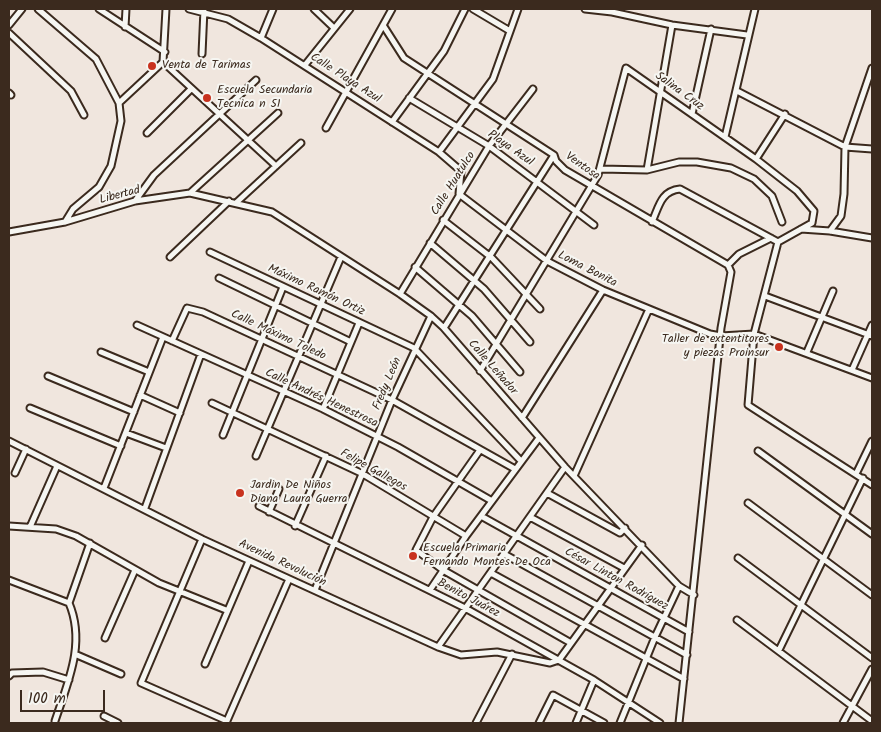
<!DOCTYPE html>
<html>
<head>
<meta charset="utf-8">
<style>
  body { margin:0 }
  #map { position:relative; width:881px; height:732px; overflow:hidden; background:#f0e6de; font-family:Kalam,sans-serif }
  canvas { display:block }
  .frame { position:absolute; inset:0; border:10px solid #3b2a1e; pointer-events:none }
  .scale { position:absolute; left:20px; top:690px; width:85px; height:22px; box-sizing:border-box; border:2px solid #3b2a1e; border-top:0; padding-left:6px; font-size:15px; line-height:18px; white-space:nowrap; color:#3b2a1e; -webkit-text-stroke:4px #f6f6f2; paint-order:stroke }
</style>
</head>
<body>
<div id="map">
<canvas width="881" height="732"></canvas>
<div class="frame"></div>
<div class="scale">100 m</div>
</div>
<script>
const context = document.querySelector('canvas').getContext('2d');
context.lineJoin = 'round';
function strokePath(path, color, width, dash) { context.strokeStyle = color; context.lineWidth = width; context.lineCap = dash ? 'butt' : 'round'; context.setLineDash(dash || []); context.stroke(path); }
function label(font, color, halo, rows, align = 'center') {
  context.font = font + ' Kalam,sans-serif'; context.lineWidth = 4; context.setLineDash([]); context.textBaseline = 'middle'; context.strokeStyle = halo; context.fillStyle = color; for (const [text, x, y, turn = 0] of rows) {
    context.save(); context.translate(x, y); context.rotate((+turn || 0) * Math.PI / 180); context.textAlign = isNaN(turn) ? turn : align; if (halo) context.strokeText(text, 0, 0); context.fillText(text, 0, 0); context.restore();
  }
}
const minor = new Path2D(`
  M38 9 96 59 119 103 121 121 111 166 99 187 73 209 65 222
  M99 9 165 52
  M189 9 228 19 261 38 439 152 461 171 459 194 547 261 603 290 710 334 721 336 754 334 872 378
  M314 9 334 28
  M473 9 510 31
  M585 9 612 12 672 25 747 35
  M9 25 22 9
  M383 25 404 58 554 155 556 161 565 170 728 265 731 272 721 328 679 723
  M125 27 126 9
  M9 33 71 91 84 115
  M261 38 273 9
  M202 54 204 9
  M163 62 276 166
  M305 65 350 9
  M737 91 845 147 872 149
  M9 93 11 95
  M409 98 489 146 594 225
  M119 103 163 62 166 9
  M692 114 711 29
  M392 122 444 51 465 9
  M326 128 392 9
  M147 133 191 89
  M725 137 755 9
  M439 152 493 79 518 9
  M756 159 785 114
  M601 169 647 170 679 162H697L731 168 754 179 772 196 782 222
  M647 170 672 25
  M190 193 278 113
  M135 201 154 175 256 80
  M237 202 301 143
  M443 220 492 258 540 309
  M652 222C659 206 661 191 680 189L778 242
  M801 229 830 231 872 238
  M830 231 841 216 844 194 845 147 872 68
  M9 232 65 222 135 201 190 193 272 212 400 294 431 316 444 328 565 467 679 586 694 595
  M430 243 484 289 530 342
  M210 252 414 348 521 461
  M170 257 229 201
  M728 265 739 254 771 238
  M415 267 472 316 520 372
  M219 278 351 342
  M400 294 489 146 533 89
  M765 296 872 336
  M137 325 323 409 398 447 492 501
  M444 328 554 155
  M172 341 187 308 203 312 392 400 515 469
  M101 352 149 372
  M807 352 833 291
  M852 370 872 325
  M480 371 598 175 626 68 756 159 797 191 814 211 812 223 778 242 754 334 748 405 872 485
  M48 376 134 412
  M140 395 180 413
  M212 403 363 474 466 536
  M30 408 121 446
  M323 409 359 323
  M522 418 603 290
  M126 433 166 448
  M223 435 283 287
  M9 441 202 539 438 647 461 655 497 652 550 663 559 660
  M480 450 433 517 416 550 443 570 571 643
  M758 451 872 534
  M256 456 341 257
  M15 473 26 449
  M856 474 872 441
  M574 476 649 309
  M104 488 163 337
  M547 493 620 533 625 528
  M748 503 872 595
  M259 506 465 608 594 680 660 723
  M145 508 201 354
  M269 512 279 489
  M481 516 689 632
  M530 517 624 568
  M9 526 56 529 76 536 159 583 226 610
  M295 526 326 456
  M30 527 57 466
  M202 539 141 683 227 721
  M504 554 687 655
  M738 558 872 658
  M491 573 684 679
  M9 580 69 603
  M315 590 392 400 431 316
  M430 590 466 536 539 438
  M737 620 872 721
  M105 638 135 570
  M438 647 565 467
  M779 650 863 478
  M77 655 121 674
  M559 660 642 545
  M205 664 249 561
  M9 676 12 673 43 672 69 680
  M104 716 118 723
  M55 721C68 682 86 643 69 603L90 543
  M226 723 289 579
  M476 723 512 654
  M539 723 553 695 604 723
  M576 723 594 680
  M620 723 655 637 679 586
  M843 723 872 669`);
strokePath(minor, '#3b2a1e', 9);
strokePath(minor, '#f6f6f2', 5);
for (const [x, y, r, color] of [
  [152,66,5,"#c8321e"],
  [207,98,5,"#c8321e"],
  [779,347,5,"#c8321e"],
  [240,493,5,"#c8321e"],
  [413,556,5,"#c8321e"]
]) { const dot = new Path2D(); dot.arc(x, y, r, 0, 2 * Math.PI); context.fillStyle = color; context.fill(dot); strokePath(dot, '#f6f6f2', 2); }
label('12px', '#3b2a1e', '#f6f6f2', [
  ["Venta de Tarimas",162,66],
  ["Escuela Secundaria",217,91],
  ["Tecnica n 51",217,105],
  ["Taller de extentitores",769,340,"right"],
  ["y piezas Proinsur",769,354,"right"],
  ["Jardin De Niños",250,486],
  ["Diana Laura Guerra",250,500],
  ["Escuela Primaria",423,549],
  ["Fernando Montes De Oca",423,563]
], 'left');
label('12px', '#3b2a1e', '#f6f6f2', [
  ["Calle Playa Azul",345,79,33],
  ["Salina Cruz",679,92,36],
  ["Playa Azul",510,149,35],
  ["Ventosa",582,167,35],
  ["Calle Huatulco",454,184,-58],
  ["Libertad",120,196,-15],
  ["Loma Bonita",587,270,27],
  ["Máximo Ramón Ortiz",316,291,25],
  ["Calle Máximo Toledo",278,336,25],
  ["Calle Leñador",492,368,49],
  ["Fredy León",388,384,-67],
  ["Calle Andrés Henestrosa",321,399,25],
  ["Felipe Gallegos",373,471,29],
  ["Avenida Revolución",282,564,25],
  ["César Linton Rodríguez",616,580,29],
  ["Benito Juárez",468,599,28]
]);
</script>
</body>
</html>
